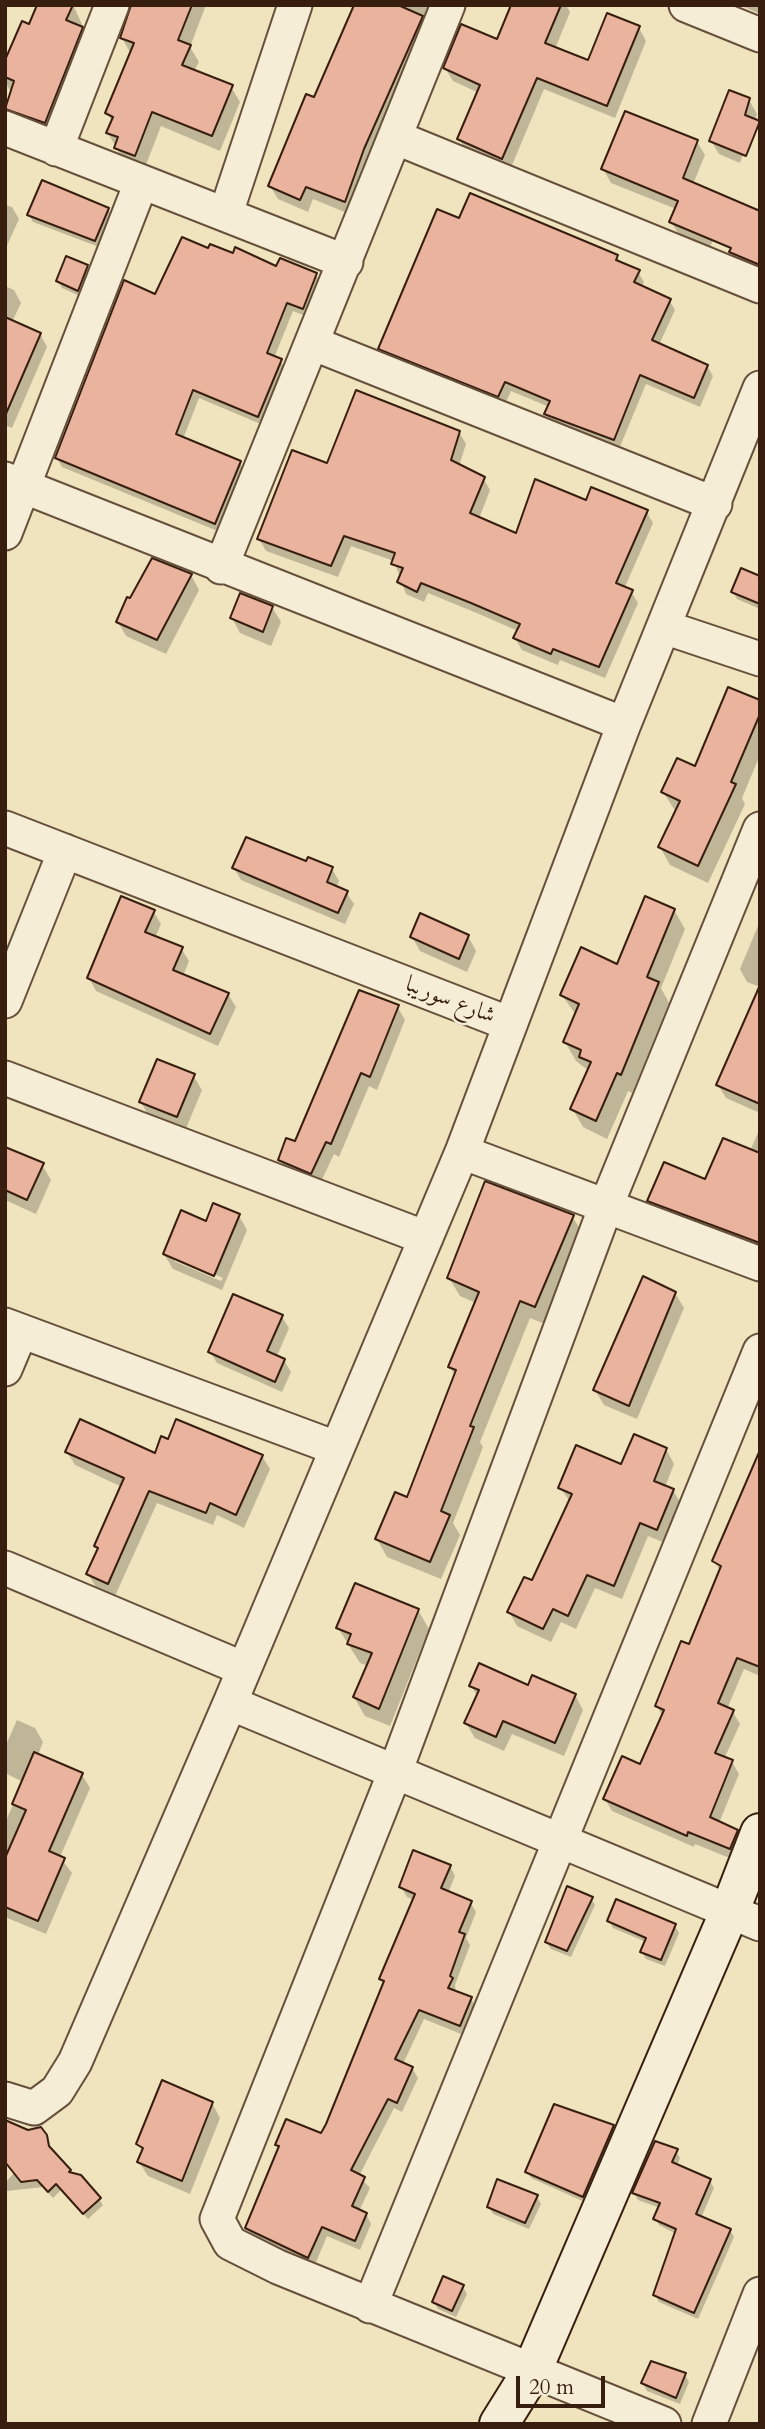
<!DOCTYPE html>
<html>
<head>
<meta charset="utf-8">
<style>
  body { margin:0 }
  #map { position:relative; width:765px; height:2429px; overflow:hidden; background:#efe4be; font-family:Cardo,serif }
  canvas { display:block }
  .frame { position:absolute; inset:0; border:7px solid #381e0f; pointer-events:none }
  .scale { position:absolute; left:516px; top:2376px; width:89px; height:32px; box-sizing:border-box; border:4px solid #381e0f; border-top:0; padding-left:9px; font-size:21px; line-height:24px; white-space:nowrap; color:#381e0f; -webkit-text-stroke:5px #f5edd5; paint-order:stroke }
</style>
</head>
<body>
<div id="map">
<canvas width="765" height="2429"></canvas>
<div class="frame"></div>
<div class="scale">20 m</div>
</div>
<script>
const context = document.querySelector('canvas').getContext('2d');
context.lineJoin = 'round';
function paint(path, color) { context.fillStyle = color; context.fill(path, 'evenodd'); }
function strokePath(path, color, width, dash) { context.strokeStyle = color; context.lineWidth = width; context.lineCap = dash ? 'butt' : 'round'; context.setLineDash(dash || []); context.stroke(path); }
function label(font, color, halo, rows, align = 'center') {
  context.font = font + ' Cardo,Amiri,serif'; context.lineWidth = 5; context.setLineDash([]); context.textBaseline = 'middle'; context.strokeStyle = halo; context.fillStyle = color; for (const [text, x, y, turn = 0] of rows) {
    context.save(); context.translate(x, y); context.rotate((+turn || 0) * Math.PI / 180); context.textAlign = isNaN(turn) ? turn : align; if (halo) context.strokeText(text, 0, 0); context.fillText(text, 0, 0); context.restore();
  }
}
paint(new Path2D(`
  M39 5H73L93 48 56 142 15 128 5 111 11 92 5 82V65L30 26Z
  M151 5H206L190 47 199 62 194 71 231 87 240 102 220 151 161 126 144 170 125 163 108 133 113 122 107 113 131 54 122 38Z
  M355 5H434L352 215 313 199 308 212 278 199 270 186 315 99Z
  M513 5H566L570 12 555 49 589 62 639 28 646 41 615 118 544 89 510 170 467 152 459 139 479 93 453 81 445 68 498 42Z
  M740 5H760V14Z
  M749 100 757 114 740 163 719 154 711 141Z
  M697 142 705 155 693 184 724 208 710 248 679 235 671 221 676 209 611 183 603 169Z
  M760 203V275L749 271 740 256Z
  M5 205 12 207 19 219 5 250Z
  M108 209 112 216 99 247 33 222 29 215Z
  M460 221 617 256 621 264 638 272 644 282 641 288 669 300 675 310 659 345 707 366 713 376 700 407 646 384 619 449 552 424 546 414 549 407 511 391 504 406 386 359 380 349Z
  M209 250 277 269 316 275 321 284 308 317 293 311 274 358 280 361 286 370 263 425 199 398 183 439 240 463 245 472 220 532 62 467 57 458 156 296Z
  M87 267 91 274 82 297 62 288 58 281Z
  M5 286 14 290 21 303 12 322 40 334 47 347 12 428 5 425Z
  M459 432 466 444 459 466 483 478 490 490 479 519 517 535 587 502 646 511 653 523 624 589 631 591 638 603 605 678 560 660 558 665 522 650 515 638 518 631 479 614 428 593 424 602 406 594 394 561 351 546 338 577 266 551 259 539 328 465Z
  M191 575 199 590 166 654 126 636 118 622Z
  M760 578V609L737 599 733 592Z
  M272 607 281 622 271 646 240 633 232 618Z
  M760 702V755L742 798 745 804 708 883 670 865 660 847 676 812 663 792 696 768Z
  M307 863 332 869 339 881 336 888 346 892 354 904 345 924 241 880 234 868Z
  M674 910 685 929 661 988 669 1003 632 1093 628 1091 607 1139 583 1127 572 1108 589 1071 576 1061 565 1042 576 1015 562 995 618 966Z
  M153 911 161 924 155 938 181 948 189 961 183 976 228 994 236 1007 218 1046 96 991 89 978Z
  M760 921V987L747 982 740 969Z
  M468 936 476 951 467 972 420 951 412 937Z
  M760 990V1113L726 1098 718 1085Z
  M397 1006 405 1020 377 1090 369 1086 339 1157 334 1154 319 1186 288 1174 280 1160 296 1144Z
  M193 1075 202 1090 185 1131 149 1117 141 1102Z
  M760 1128V1253L657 1214 649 1201 705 1181 750 1151Z
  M5 1149 42 1165 51 1180 36 1214 5 1200Z
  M239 1216 247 1230 222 1290 173 1269 164 1254 206 1223ZM174 1257 223 1278 221 1281 174 1261Z
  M572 1216 583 1234 545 1324 530 1318 480 1442 483 1447 453 1523 460 1535 441 1579 387 1557 377 1539 408 1499 456 1377 450 1367 476 1303 460 1296 449 1278Z
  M675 1293 684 1308 637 1419 604 1405 595 1390Z
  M282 1317 289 1328 277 1356 284 1360 291 1372 282 1392 217 1363 210 1352Z
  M666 1449 674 1464 665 1487 673 1490 681 1504 665 1543 648 1536 622 1599 595 1588 576 1629 561 1622 551 1642 517 1626 509 1612 533 1583 570 1502 560 1487Z
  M67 1452 262 1456 270 1469 244 1528 217 1515 213 1525 157 1503 115 1596 96 1587 88 1574 99 1550 96 1546 122 1487 75 1465Z
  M760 1486V1676L744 1669 727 1709 733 1712 740 1724 724 1759 732 1762 739 1774 719 1823 736 1831 744 1844 737 1861 695 1844 694 1847 612 1811 605 1799 641 1766 663 1717 657 1706 690 1646 721 1572 714 1561Z
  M418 1610 429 1629 390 1726 365 1716 354 1697 368 1666 360 1663 338 1628Z
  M471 1686 529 1687 575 1695 583 1710 564 1756 512 1734 504 1751 475 1738 466 1723 478 1697Z
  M17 1720 35 1728 43 1742 38 1755 82 1775 90 1788 60 1857 72 1873 46 1934 5 1917V1823L23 1782 5 1773V1747Z
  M450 1866 455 1876 448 1893 470 1902 476 1912 466 1938 470 1945 455 1985 456 1993 471 1999 477 2009 466 2036 424 2019 403 2064 412 2068 418 2078 402 2112 394 2108 359 2176 370 2188 359 2211 366 2214 371 2224 360 2250 327 2236 314 2267 252 2238 247 2228 280 2150 277 2145 322 2135 384 1985 381 1979 414 1900 407 1897 401 1887Z
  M591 1898 595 1905 571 1957 551 1949 546 1942Z
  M609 1921 675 1926 679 1933 665 1966 646 1959 642 1952 646 1942 613 1928Z
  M212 2103 220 2118 190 2194 148 2176 139 2162 143 2153 138 2144Z
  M613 2127 617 2134 587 2203 531 2178 527 2171Z
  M42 2142 99 2199 103 2205 88 2219 61 2190 53 2198 43 2187 7 2191 5 2183Z
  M676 2151 680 2158 677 2166 710 2181 714 2188 701 2218 730 2230 734 2237 698 2319 659 2302 655 2295 676 2234 659 2225 655 2218 660 2208 638 2200 634 2193Z
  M537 2197 541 2204 529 2229 493 2214 489 2207Z
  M463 2287 467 2294 456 2317 438 2309 434 2302Z
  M685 2375 689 2382 680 2404 647 2391 643 2384Z`), '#0003');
const building = new Path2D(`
  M37 5H73L66 20 83 27 45 123 5 109 14 81 5 77V60L22 21 29 24Z
  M131 5H192L178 40 191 45 182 65 233 85 212 136 152 112 135 156 114 148 118 137 106 133 113 117 105 113 134 43 120 38Z
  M354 5H398L423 16 364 149 345 202 306 187 300 200 268 186 306 94 314 97Z
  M511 5H561L545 43 588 60 607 13 640 26 607 106 537 78 502 159 457 139 480 85 443 68 461 24 497 39Z
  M729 90 750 98 745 115 760 121 746 156 709 141Z
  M625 111 698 140 683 178 760 211V265L729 252 731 248 669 222 678 201 601 169Z
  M42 180 109 208 95 241 27 215Z
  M470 193 618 255 616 260 640 270 634 282 671 299 652 340 708 365 694 398 640 375 614 440 544 414 550 401 505 382 498 397 378 349 437 209 459 218Z
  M182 237 208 248 210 244 233 253 235 247 276 266 280 258 317 273 303 309 287 303 267 353 282 359 258 417 193 390 176 434 241 461 215 524 55 458 124 280 155 294Z
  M66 256 88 265 78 291 56 281Z
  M5 317 41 333 5 416Z
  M356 390 460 431 451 460 485 477 470 513 516 533 535 479 586 500 591 487 648 510 616 583 633 590 599 667 553 649 551 654 513 638 520 624 471 603 421 583 417 592 397 582 403 568 391 564 395 553 344 536 331 566 257 539 292 450 327 463Z
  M152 558 192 574 157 640 116 622 127 597 130 598Z
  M741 568 760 576V604L731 592Z
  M240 593 273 606 263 632 230 618Z
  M728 687 760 700V714L731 782 736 784 698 866 658 847 680 801 661 792 677 758 695 766Z
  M246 837 306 861 308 857 333 867 327 882 348 891 338 913 232 868Z
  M121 896 155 910 145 932 183 947 173 970 229 993 210 1034 87 978Z
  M645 896 675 909 647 977 659 982 621 1075 617 1073 596 1121 570 1109 591 1062 579 1057 581 1050 563 1042 579 1004 560 995 581 947 617 964Z
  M420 913 469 935 459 959 410 937Z
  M760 985V1104L716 1085Z
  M359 990 399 1005 370 1077 361 1073 331 1144 326 1142 311 1174 278 1160 286 1138 295 1141Z
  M157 1059 195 1074 177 1117 139 1102Z
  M723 1138 760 1153V1243L647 1201 664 1162 705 1179Z
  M5 1147 44 1163 27 1200 5 1190Z
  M485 1181 574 1215 535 1307 520 1301 470 1426 474 1427 441 1511 450 1515 430 1562 375 1539 395 1492 407 1497 456 1370 448 1367 479 1292 447 1278Z
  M213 1203 240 1214 214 1276 163 1254 181 1210 206 1221Z
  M643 1276 676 1292 629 1406 593 1390Z
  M233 1294 283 1315 267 1351 285 1359 275 1382 208 1352Z
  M80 1419 155 1453 161 1436 168 1439 176 1419 263 1455 236 1515 210 1503 206 1513 149 1491 108 1584 86 1574 98 1548 94 1546 124 1478 65 1452Z
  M634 1434 667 1448 654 1481 674 1489 657 1530 640 1523 614 1586 587 1575 568 1616 553 1609 543 1629 507 1612 524 1577 532 1580 572 1494 558 1488 576 1445 621 1464Z
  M760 1450V1667L737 1658 718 1703 734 1710 715 1753 733 1760 710 1817 738 1830 730 1849 688 1832 687 1836 603 1799 622 1756 640 1764 664 1710 655 1706 681 1641 689 1644 721 1566 712 1561Z
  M355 1583 419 1609 379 1709 353 1697 372 1653 347 1644 351 1634 336 1628Z
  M479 1663 528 1685 532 1675 576 1694 555 1743 503 1721 496 1737 464 1723 479 1690 469 1686Z
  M34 1752 83 1773 49 1851 65 1858 38 1921 5 1907V1858L26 1810 12 1804Z
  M413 1850 451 1865 441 1888 472 1901 459 1932 465 1934 450 1976 453 1978 448 1988 472 1997 460 2026 419 2010 395 2059 413 2067 397 2103 388 2099 351 2170 365 2177 352 2206 367 2213 355 2241 322 2227 308 2258 245 2228 279 2146 275 2145 286 2119 321 2133 326 2124 384 1981 379 1979 415 1894 399 1887Z
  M567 1886 593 1897 567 1951 545 1942Z
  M616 1899 676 1924 661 1960 640 1952 646 1938 607 1921Z
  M162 2080 213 2102 182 2181 137 2162 143 2148 136 2144Z
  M554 2104 614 2125 583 2197 525 2172Z
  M5 2120 28 2130 41 2127 47 2135 49 2146 71 2170 69 2172 81 2175 101 2198 83 2214 56 2184 48 2192 37 2180 21 2182 5 2162Z
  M655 2141 678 2149 672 2162 711 2179 696 2214 731 2229 694 2313 653 2295 676 2229 653 2219 660 2203 632 2193Z
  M497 2179 538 2195 525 2223 487 2207Z
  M443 2276 464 2285 452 2311 432 2302Z
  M651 2361 686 2373 676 2398 641 2383Z`);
paint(building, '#e9b39e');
strokePath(building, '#381e0f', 2);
const street = new Path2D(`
  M686 5 760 35
  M5 128 346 262
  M397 138 760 286
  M56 149 112 5
  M226 213 295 5
  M312 343 715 504
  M5 479 624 724
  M5 533 141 183
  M221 567 448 5
  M664 627 760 659
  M5 828 510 1024
  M5 1001 65 851
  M5 1078 426 1238
  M462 1152 760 1264
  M5 1325 336 1448
  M5 1369 21 1331
  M5 1568 244 1669
  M230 1703 760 1924
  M5 2099 34 2108 57 2091 75 2062 230 1703 462 1152 624 724 760 388
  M370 2306 760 1351
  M664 2424 278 2267 230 2243 217 2219 395 1772 606 1206 760 829
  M709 2424 760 2294`);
const secondary = new Path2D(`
  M499 2424 532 2371 729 1913 760 1833`);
strokePath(street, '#66503b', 37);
strokePath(secondary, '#381e0f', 42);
strokePath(street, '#f5edd5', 33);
strokePath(secondary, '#f5edd5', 38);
label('23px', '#381e0f', '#f5edd5', [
  ["شارع سوريبا",450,1001,21]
]);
</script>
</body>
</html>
